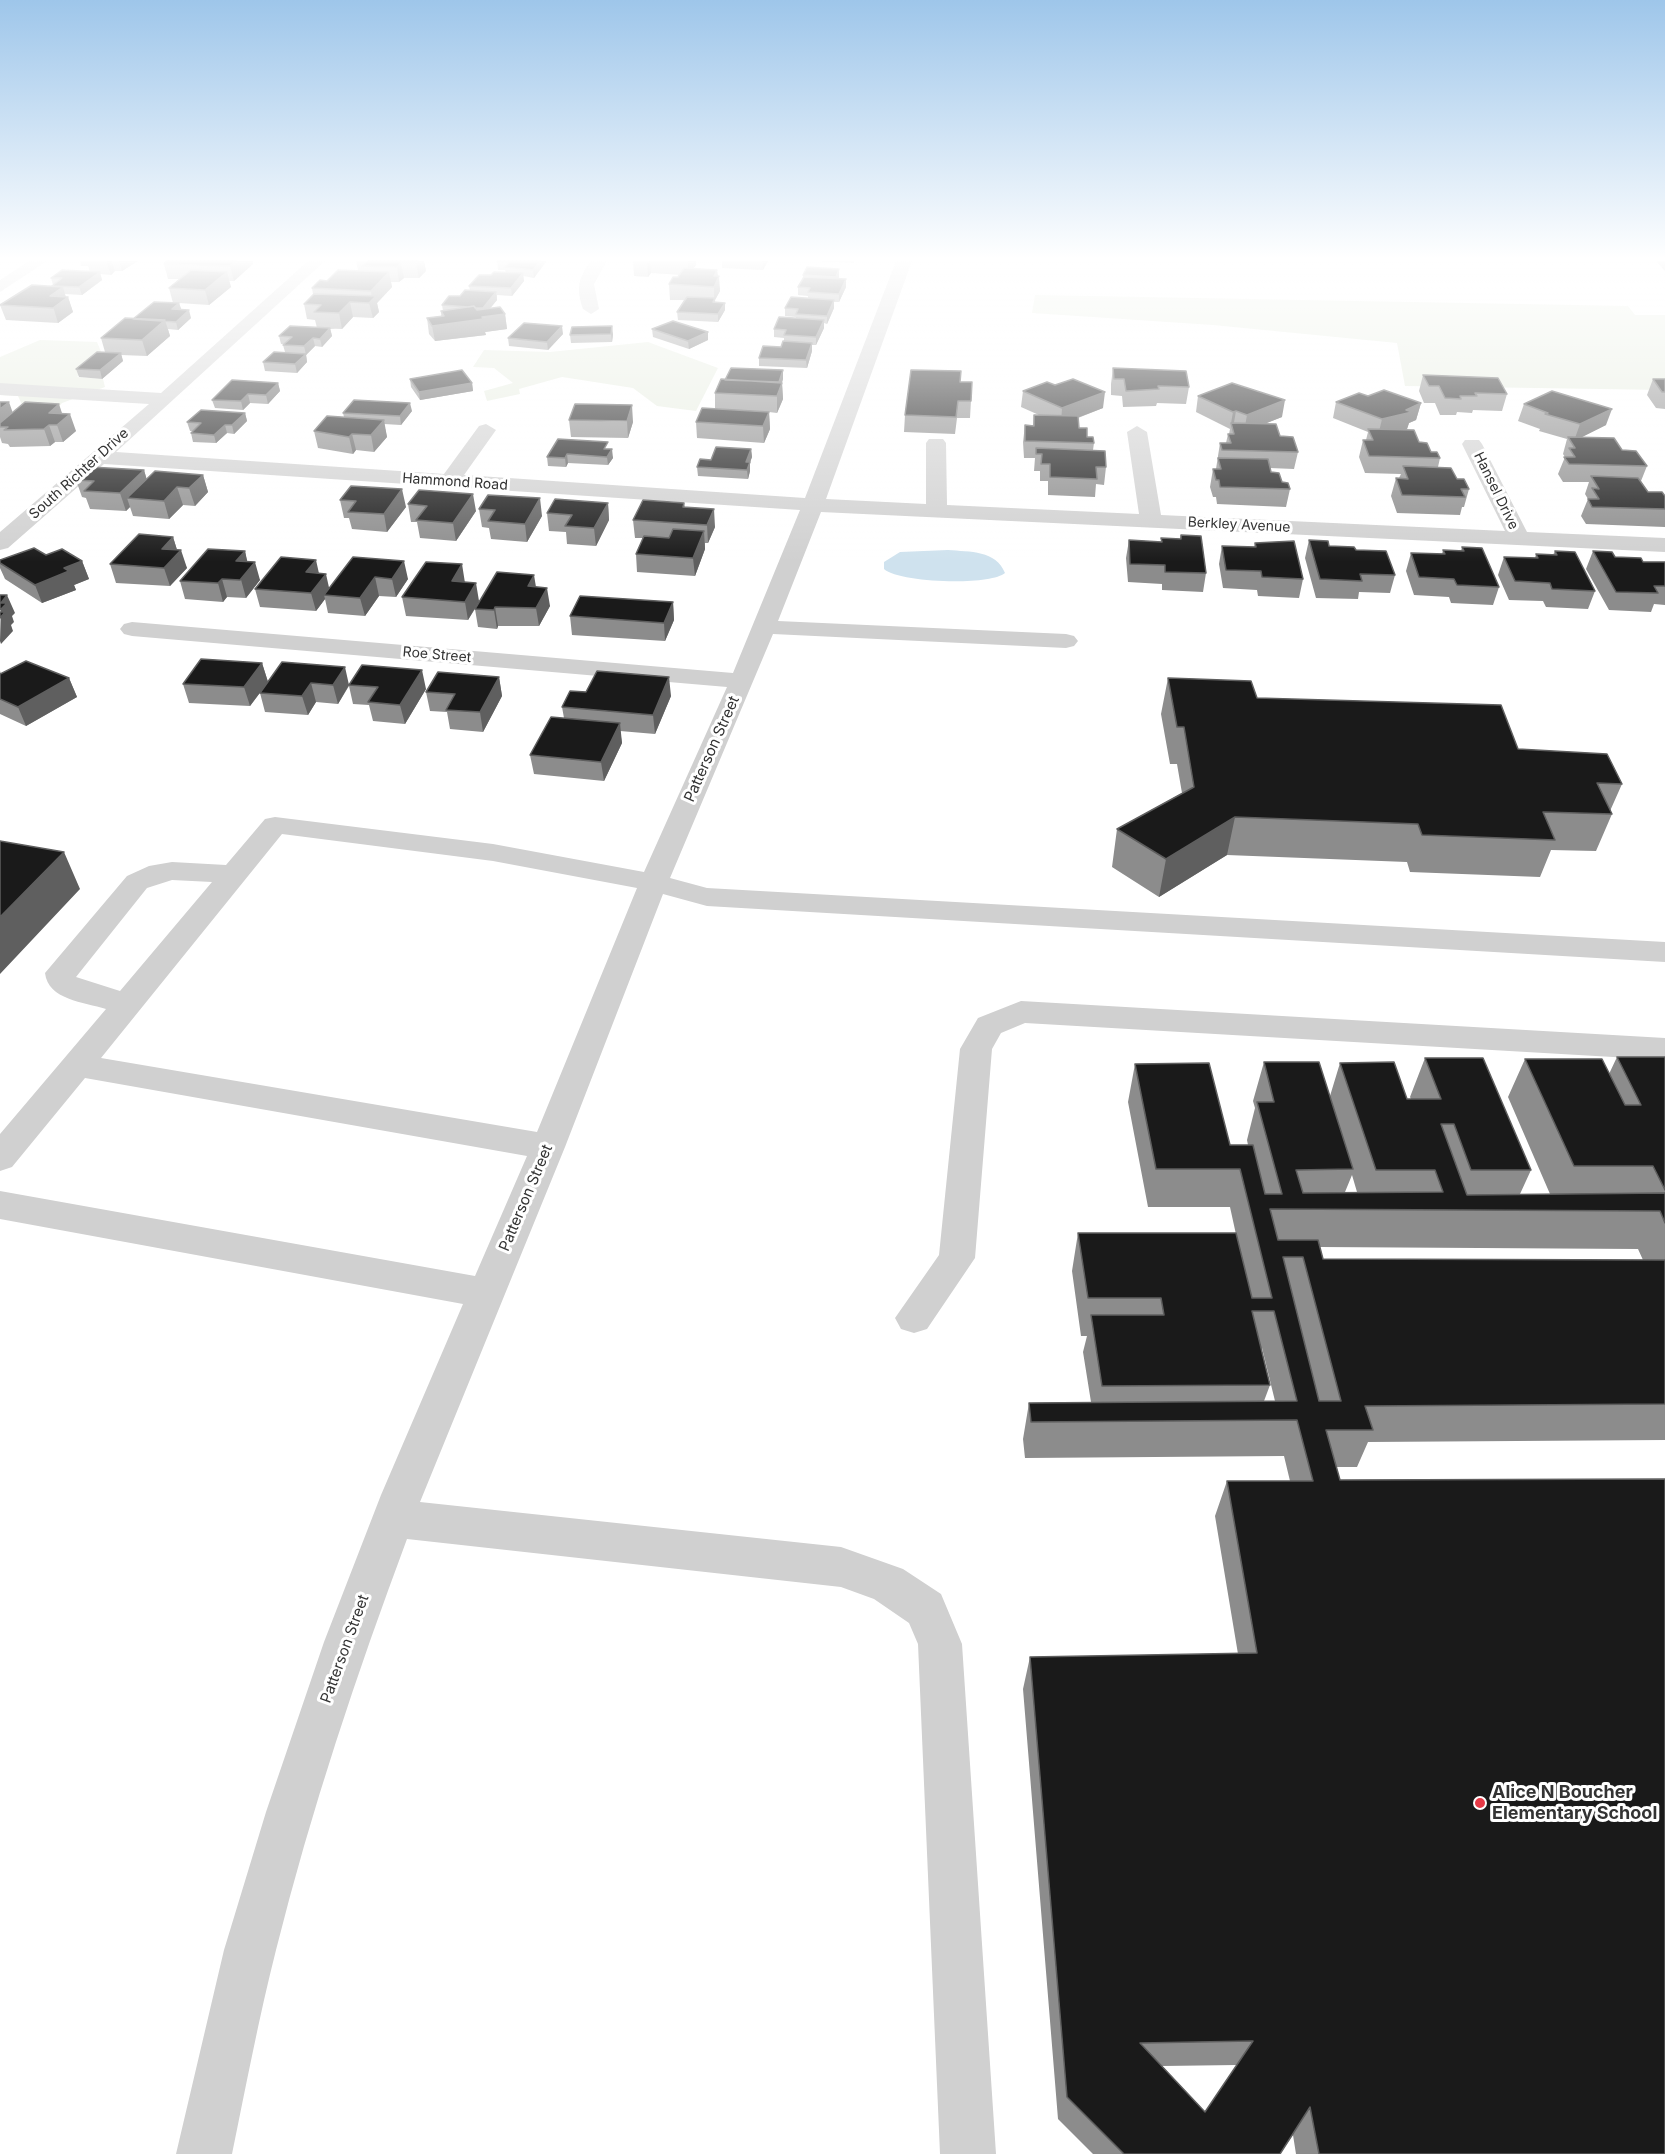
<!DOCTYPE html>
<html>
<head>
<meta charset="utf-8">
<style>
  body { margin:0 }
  canvas { display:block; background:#fff }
</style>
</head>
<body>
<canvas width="1665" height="2154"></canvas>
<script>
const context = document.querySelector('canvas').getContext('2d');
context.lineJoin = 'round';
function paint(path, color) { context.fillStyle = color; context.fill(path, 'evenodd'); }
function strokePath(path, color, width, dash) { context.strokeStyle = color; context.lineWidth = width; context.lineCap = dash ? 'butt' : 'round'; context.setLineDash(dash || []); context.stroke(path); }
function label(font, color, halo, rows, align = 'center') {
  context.font = font + ' Inter,sans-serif'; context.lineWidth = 6; context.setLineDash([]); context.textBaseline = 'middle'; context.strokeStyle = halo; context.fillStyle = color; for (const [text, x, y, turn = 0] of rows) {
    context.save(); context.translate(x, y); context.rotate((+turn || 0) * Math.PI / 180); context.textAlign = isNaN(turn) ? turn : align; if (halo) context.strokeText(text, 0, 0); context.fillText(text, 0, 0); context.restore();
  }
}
paint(new Path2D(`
  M1035 295 1628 306 1635 315H1665V390L1405 386 1397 343 1213 325 1032 313Z
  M40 340 97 342 102 354 77 377 103 379 105 387 62 403 50 417 25 411 18 396 0 395V357Z
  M648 342 718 368 696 411 657 406 633 388 562 377 519 389 520 394 487 401 484 391 513 383 494 368 473 367 484 350 550 352Z`), '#e6ecdf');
paint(new Path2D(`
  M948 550C970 552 996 550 1005 573 990 586 899 583 884 569V562L900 552Z`), '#cfe2ee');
paint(new Path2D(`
  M29 261H47L0 292V280Z
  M308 261H325L116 452 444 474 479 426 486 424 496 430 464 475 805 498 896 261H912L826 499 926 504V443L929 439H943L946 443 947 505 1139 514 1127 432 1137 426 1147 432 1161 515 1505 531 1462 444 1465 440H1479L1482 444 1527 532 1665 538V552L821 512 778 621 1066 634 1074 636 1078 641 1074 646 1066 648 773 634 670 878 707 888 1665 942V962L707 906 663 894 565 1147 420 1502 841 1547 903 1569 941 1594 962 1644 996 2154H940L918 1644 909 1623 874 1599 841 1587 407 1539C357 1673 311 1810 276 1950 259 2017 246 2086 232 2154H176L224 1950 266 1812 324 1642 381 1495 463 1304 0 1219V1191L475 1276 527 1156 85 1078 12 1167 0 1171V1134L106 1009C84 1002 48 1000 45 973L127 876 149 866 172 862 226 865 265 819 275 817 493 844 644 872 727 687 132 636 124 634 120 629 124 624 132 622 733 673 800 510 104 464 8 548 0 550V532L149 404 0 395V383L161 393ZM282 834 493 861 637 888 537 1132 101 1058ZM172 880 212 882 120 991 76 977 147 888Z
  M591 261H607L594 284 599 309 591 314 583 309C576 288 578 278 591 261Z
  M1021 1001 1665 1038V1060L1025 1023 1001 1033 992 1049 975 1258 927 1329 914 1333 901 1329 895 1318 939 1255 960 1049 978 1018Z`), '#d0d0d0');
paint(new Path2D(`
  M80 261H138L122 271H115L111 275 100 274 102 280 82 295 65 294 66 297H68L73 312 58 323 6 320 0 305 52 286 53 285 51 278 90 272 88 266H81Z
  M356 261H424L426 271 419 278H404L399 282H391L392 287 377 303 379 312 373 318 353 317 342 329 317 328 315 320 307 319 304 304 313 294 312 288 358 270Z
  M499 261H546L534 278 523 276 524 281 512 296 497 295V300L490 308 505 314 507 329 485 332 486 335 435 341 429 334 427 318 441 316V311H443L442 305 470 291 469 286 491 275 506 272 505 270H498L497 262Z
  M633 261H650L651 262 650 261H696V265L693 269 717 270 720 291 715 300V302L725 303V310L718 322 678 320 677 312 684 300H670L669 284 678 277 680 275 651 273 648 277 634 276Z
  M722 261H768L763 270 722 268Z
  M814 261H855L854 263Z
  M1657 261H1665V271L1657 262Z
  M164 264H253L234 281H229L231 287 209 305 179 303 181 310 191 318 178 330 168 329 170 336 147 356 121 355 123 361 102 379 79 377 76 369 105 352 101 338 133 319 173 303 169 288 179 279H168Z
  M803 275 839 277 838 279H846V287L839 302H834V308L827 324 824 323V328L816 345H812V351L807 368 759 366V358L781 347 784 341V338L774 337V329L796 318V317L785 316V308L808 298V296L798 295V287L803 278Z
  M330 328 332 336 322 347 315 346 306 355 307 362 297 373 265 371 263 362 285 352 283 345 284 344H281L279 336Z
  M652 329 708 340 689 349 653 337Z
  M563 334 548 350 509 346 508 338Z
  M613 334 612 342 571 343 570 335Z
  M1113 368 1189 387 1186 404 1157 403 1156 406 1123 407 1122 396 1111 395V384Z
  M783 370V379L782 383 783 399 777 413 769 412 770 429 764 443 697 438 696 422 715 409V393L725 380Z
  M1423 375 1507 394 1502 411 1473 410 1472 413 1457 412 1456 415H1440L1435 403H1424L1419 391Z
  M410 379 472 383 473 391 420 400 411 387Z
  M1653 379H1665V409L1656 408 1647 395Z
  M960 382H972L970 418H957L955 434 904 432 905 415Z
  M278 383 280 391 268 404 250 403 243 410 215 408 212 400Z
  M1023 391 1103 408 1078 418 1079 428 1094 443 1093 450 1106 467 1104 485 1096 484 1095 497 1048 495V481H1040V471H1034L1035 458H1024L1023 442 1025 425H1033L1034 415H1039L1021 407Z
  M1198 396 1282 417 1264 424 1298 452 1294 469 1270 468 1271 472 1290 489 1286 507 1217 504 1216 497H1213L1210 487 1213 469H1216L1220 443H1226L1228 434H1229L1230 429 1196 412Z
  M1368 396 1421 403 1416 420 1409 423 1407 429 1402 430 1440 458 1438 467 1457 479 1469 489 1464 507H1462L1460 515 1397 513 1391 496 1396 478H1399L1401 474 1365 473 1359 457 1363 440H1366L1368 432 1333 418 1336 402Z
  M0 402 12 413 62 414 76 431 63 442H55L50 446 10 447 8 444 2 443 0 437Z
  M1524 404 1606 425 1582 437 1622 450 1647 466 1641 481 1648 492 1665 496V527L1586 524 1581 516 1588 499 1585 494 1589 482H1563L1558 474 1565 457 1563 454 1567 439 1539 431 1540 429 1518 421Z
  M412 411 401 425 384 424 387 437 374 452 356 450 353 454 318 448 314 431 344 417 343 413Z
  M245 413 247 421 234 434 227 433 216 443 193 442 191 433 193 431H190L187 422Z
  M569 420 633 422 628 438 571 437Z
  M609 449 613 458 608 465 568 463 566 467 548 466 547 457Z
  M751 449 752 457 750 462V471L748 479 698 476 697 467 711 460Z
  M144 470 147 480 203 475 208 492 195 506 183 505 169 519 133 516 130 507 126 511 90 509 86 498 82 497 76 480Z
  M351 486 406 507 387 532 352 529 349 518H344L340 500Z
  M419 490 476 511 456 541 420 538 417 522H411L408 504Z
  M488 495 542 516 527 542 491 539 489 528 482 527 479 509Z
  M608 503 609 520 596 546 567 544 566 532 549 531 547 513Z
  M684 503 685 507 715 527 708 543H705V549L695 576 637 572 636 554 643 538H635L633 520Z
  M1181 535 1206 573 1203 592 1162 590V584L1128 582 1126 558 1129 540 1161 542V538L1180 539Z
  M173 537 177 550 187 568 170 586 116 583 110 564Z
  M1309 540 1329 546 1356 550 1395 575 1390 593 1359 592 1358 599 1316 598 1305 558Z
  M1255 543 1303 579 1299 598 1258 596 1257 590 1223 588 1219 564 1222 546 1254 547Z
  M1462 547 1499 587 1493 605 1451 603 1449 597 1414 595 1406 571 1411 553 1442 554 1443 550 1461 551Z
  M245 551 247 562 260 580 246 598 227 597 223 602 185 599 180 581Z
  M1555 551 1595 591 1588 609 1546 607 1543 601 1509 600 1498 575 1504 557 1535 558 1536 554 1553 555Z
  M1593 551 1615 557 1643 562H1665V605L1654 604 1651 612 1609 610 1586 569Z
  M46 555 82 561 89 579 74 585 76 590 42 603 5 579 0 568V560Z
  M353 557 408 579 396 597 379 596 365 616 328 613 325 599 316 611 260 607 255 589 319 573 329 588Z
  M465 582 479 601 536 587 550 606 539 626H498L497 629 478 627 475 609 468 620 406 616 402 597Z
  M673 602 674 620 665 641 572 635 570 616Z
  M282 662 349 684 426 689 405 724 373 721 369 705 353 704 349 686 338 704 316 702 308 715 265 712 260 693Z
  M262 663 268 682 250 706 189 703 183 684Z
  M0 671 1 674 69 678 77 697 26 726 0 714Z
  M499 677 502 696 483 732 450 729 447 712 430 711 426 692Z
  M1168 678 1257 698 1518 749 1622 784 1610 811 1612 814 1596 851 1551 850 1540 877 1410 872 1407 862 1227 855 1159 897 1112 867 1117 829 1182 793 1177 764H1170L1161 714Z
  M586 692 671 696 655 734 620 731 622 743 604 781 534 774 530 755 564 718 562 707Z
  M1617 1057H1665V1440L1368 1442 1357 1467H1336L1340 1480 1665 2154H1296L1293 2135 1280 2154H1093L1058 2119 1023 1689 1030 1657 1238 1654 1215 1516 1227 1481H1290L1284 1456 1025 1458 1023 1439 1029 1403 1091 1402 1083 1352 1087 1336H1081L1072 1271 1078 1233 1237 1239 1230 1207H1148L1128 1102 1135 1064 1230 1145H1248L1247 1140 1255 1108 1253 1101 1264 1062 1330 1096 1340 1063 1407 1099H1411L1410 1097 1425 1058 1531 1170 1520 1194H1550L1508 1097 1525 1059 1609 1074ZM1352 1175 1357 1192H1345ZM1320 1247 1638 1249 1643 1260 1323 1259ZM1261 1348H1262L1275 1401H1264L1270 1385ZM1237 2065 1205 2112 1162 2066Z`), '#8c8c8c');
paint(new Path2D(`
  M106 261H112L115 271 111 275Z
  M119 261H138L122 271Z
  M236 261H253V264L234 281 230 266Z
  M419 261H424L426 271 419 278 416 263Z
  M540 261H546V262L534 278 533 270Z
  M649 261H650L651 273 648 277 647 262Z
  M688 261H696V265L688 276Z
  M762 261H768L763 270Z
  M401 263 404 278 399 282 397 267Z
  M839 269V277L836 284V277Z
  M717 270 718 279 719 276 720 291 715 300 716 306 713 302 714 300V276Z
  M100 272 102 280 82 295 79 287Z
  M227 272 231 287 209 305 205 290Z
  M389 272 392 287 377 303 379 312 373 318 369 303 372 300 371 291Z
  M523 273 524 281 512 296 511 288Z
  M846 279V287L839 302V294Z
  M63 287 66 298 68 297 73 312 58 323 50 296Z
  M496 292 497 300 484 316 483 308Z
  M834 300V308L827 324V316Z
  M350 302 353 317 342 329 339 313Z
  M179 303 182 311 172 309Z
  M725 303V310L718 322V314Z
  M189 310 191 318 178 330 176 322Z
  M505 314 507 329 485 332 486 335 435 341 432 326Z
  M165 320 170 336 147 356 142 340Z
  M824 320V328L816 345V337Z
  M562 326 563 334 548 350 547 342Z
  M612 326 613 334 612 342 611 334Z
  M330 328 332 336 322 347 320 339Z
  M708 332V340L689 349 688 341Z
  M313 338 315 346 306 355 304 346Z
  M812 343V351L807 368 806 360Z
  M121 353 123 361 102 379 100 370Z
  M306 354 307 362 297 373 295 364Z
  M783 370V379L779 391 778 383Z
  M278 383 280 391 268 404 266 395Z
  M472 383 473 391 420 400 419 392Z
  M782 383 783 399 777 413V396Z
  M1105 392 1103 408 1061 424 1062 408Z
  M248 394 250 403 243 410 241 401Z
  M1285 400 1282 417 1244 432 1247 415Z
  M9 402 15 419 0 427V409Z
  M410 403 412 411 401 425 400 416Z
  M1421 403 1416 420 1409 423 1407 429 1378 436 1382 419Z
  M59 404 64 419 70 414 76 431 63 442 57 425 49 413Z
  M632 405 633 422 628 438 627 421Z
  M1612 409 1606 425 1574 441 1580 424Z
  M1236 411 1233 428 1231 423 1230 429 1233 412Z
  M769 412 770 429 764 443 763 426Z
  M245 413 247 421 234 434 232 425Z
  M384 420 387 437 374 452 371 435Z
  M49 425 55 442 50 446 44 429Z
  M225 425 227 433 216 443 214 435Z
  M352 434 356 450 353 454 349 437Z
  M612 449 613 458 608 465 607 457Z
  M751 449 752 457 747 471 746 462Z
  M567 454 568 463 566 467 565 458Z
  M750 462V471L748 479 747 470Z
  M144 470 149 488 127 498 130 507 126 511 120 493Z
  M203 475 208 492 195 506 189 488Z
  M177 487 183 505 169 519 164 501Z
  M402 489 406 507 387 532 384 514Z
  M473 494 476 511 456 541 453 523Z
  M540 498 542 516 527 542 525 524Z
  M608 503 609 520 596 546 594 528Z
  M714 509 715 527 708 543 707 525Z
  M704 531 705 549 695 576 693 558Z
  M173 537 178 553 181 550 187 568 170 586 164 568 162 549Z
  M245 551 249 569 255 562 260 580 246 598 236 561Z
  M316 560 320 578 306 572Z
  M82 561 89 579 74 585 76 590 42 603 35 585 64 568Z
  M404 561 408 579 396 597 392 579Z
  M462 564 465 583 452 581Z
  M326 574 330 592 324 595 325 599 316 611 311 593Z
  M534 575 537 593 528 586Z
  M375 577 379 596 365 616 360 598Z
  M222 579 227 597 223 602 218 583Z
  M476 583 479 601 468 620 465 602Z
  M547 588 550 606 539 626 536 608Z
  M7 595 15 613 12 616 14 622 11 625 13 631 1 644 0 641 1 603Z
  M673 602 674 620 665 641 664 623Z
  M495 607 498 626 497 629 494 610Z
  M262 663 268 682 250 706 244 687Z
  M345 667 349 685 338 704 333 685Z
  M422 670 426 689 405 724 400 705Z
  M499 677 502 696 483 732 480 712Z
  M669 677 671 696 655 734 653 715Z
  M69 678 77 697 26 726 18 707Z
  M311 683 316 702 308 715 302 696Z
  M620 723 622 743 604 781 601 762Z
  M1235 817 1227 855 1159 897 1166 859Z
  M64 852 80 889 0 974V917Z`), '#5f5f5f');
const building = new Path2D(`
  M166 261H236L230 266 164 264Z
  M368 261H419L416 263H401L397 267 362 266Z
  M499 261H540L533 270 505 267 508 263 497 262Z
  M807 267 839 269 836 277 803 275Z
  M684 268 717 270 714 276H719L714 287 669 284 673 277H678Z
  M62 270 100 272 79 287 52 286 62 278H51Z
  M191 270 227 272 205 290 169 288Z
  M338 270 389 272 371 291 312 288 320 280 327 281Z
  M494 272 523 273 511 288 469 286 479 275H491Z
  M804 277 846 279 839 294 808 292 810 288 798 287Z
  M32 285 63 287 50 296 68 297 53 308 0 305Z
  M465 290 496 292 483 308H475L474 306 468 307 442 305 449 296H460Z
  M314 294 376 296 369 303 350 302 339 313 314 312 321 305 304 304Z
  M687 297 715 298 713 302 725 303 718 314 677 312Z
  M791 297 834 300 827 316 796 314 798 309 785 308Z
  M154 302 179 303 172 309 189 310 176 322 133 319Z
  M474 306 477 310 500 307 505 314 482 317 483 319 432 326 427 318 444 316 441 311Z
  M779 317 824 320 816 337 784 335 786 330 774 329Z
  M125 318 165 320 142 340 101 338Z
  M673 321 708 332 688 341 652 329Z
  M524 323 562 326 547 342 508 338Z
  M290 326 330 328 320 339 313 338 304 346 283 345 292 337 279 336Z
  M612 326 611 334 570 335 572 327Z
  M783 341 812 343 806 360 759 358 763 346 781 347Z
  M97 352 121 353 100 370 76 369Z
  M274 352 306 354 295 364 263 362Z
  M731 368 783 370 779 382 725 380Z
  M1113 368 1186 371 1189 387 1158 386 1159 389 1126 391 1124 379H1114Z
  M462 370 472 383 419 392 410 379Z
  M911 370 961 371 960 382H972L971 401H958L956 417 905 415Z
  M1423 375 1498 378 1507 394 1475 393 1477 396H1460L1461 399 1445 398 1439 386H1429Z
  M721 379 782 383 777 396 715 393Z
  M1073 379 1105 392 1062 408 1023 391 1047 382 1055 385Z
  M1653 379H1665V392H1662Z
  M232 380 278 383 266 395 248 394 241 401 212 400Z
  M1232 383 1285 400 1247 415 1236 411 1233 412 1198 396Z
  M1384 390 1421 403 1406 410 1412 412 1382 419 1336 402 1359 393 1368 396Z
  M1552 391 1612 409 1580 424 1545 414 1548 413 1524 404Z
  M354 400 410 403 400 416 343 413Z
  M0 402H9L0 409Z
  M25 402 59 404 49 413 70 414 57 425H49L44 429 4 430 8 427H0V423Z
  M575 404 632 405 627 421 569 420Z
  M702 408 769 412 763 426 696 422Z
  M201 410 245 413 232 425H225L214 435 191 433 201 423 187 422Z
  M1034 415 1078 416 1079 428H1087V437H1093L1094 443 1025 441V425L1034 426Z
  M327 416 384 420 371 435 352 434 349 437 314 431Z
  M1231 423 1276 424 1280 436 1293 437 1298 452 1222 450 1220 443H1231L1228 434H1234Z
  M1368 429 1414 430 1419 442 1427 443 1431 452H1437L1440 458 1369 456 1363 440H1373Z
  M1568 437 1614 438 1622 450 1636 451 1647 466 1569 464 1564 457H1575L1569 448H1575Z
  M558 439 608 442 604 449H612L607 457 567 454 565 458 547 457Z
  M716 447 751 449 746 462H750L747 470 697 467 700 459 711 460Z
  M1036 448 1105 451 1106 467H1096L1097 479 1050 477V464H1041L1042 454H1036Z
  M1218 458 1268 459 1271 472 1279 473 1282 482 1288 483 1290 489 1220 487 1219 480H1216L1213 469H1221Z
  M1403 466 1451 468 1457 479H1464L1469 489H1461L1465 497 1402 495 1396 478 1408 479Z
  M90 467 144 470 120 493 84 491 94 481 76 480Z
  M155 471 203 475 189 488 177 487 164 501 127 498Z
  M1591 476 1638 478 1648 492H1662L1665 496V509L1592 507 1588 499H1599L1592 488 1599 489Z
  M351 486 402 489 384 514 348 512 356 501 340 500Z
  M419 490 473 494 453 523 416 520 427 506 408 504Z
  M488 495 540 498 525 524 488 521 495 510 479 509Z
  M555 499 608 503 594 528 565 526 572 515 547 513Z
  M643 500 684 503 683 507 714 509 707 525 633 520Z
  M673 529 704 531 693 558 636 554 644 536 669 538Z
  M139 534 173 537 162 549 181 550 164 568 110 564Z
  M1181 535 1201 536 1206 573 1165 572V565L1130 564 1129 540 1162 542 1161 538 1181 539Z
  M1309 540 1328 541 1329 546 1354 547 1356 550 1386 551 1395 575 1360 574 1362 581 1320 579Z
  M1294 541 1303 579 1262 577 1261 571 1226 570 1222 546 1256 547 1255 543Z
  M1462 547 1482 548 1499 587 1457 585 1454 579 1419 577 1411 553 1445 554 1443 550 1464 551Z
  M34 548 46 555 62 549 82 561 64 568 69 571 35 585 0 563V560Z
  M208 549 245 551 236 561 255 562 240 580 222 579 218 583 180 581Z
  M1555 551 1575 552 1595 591 1552 589 1550 583 1515 581 1504 557 1538 558 1536 554 1557 555Z
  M1593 551 1612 552 1615 557 1641 558 1643 562H1665V586H1654L1658 593 1616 592Z
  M281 557 316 560 306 572 326 574 311 593 255 589Z
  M353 557 404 561 392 579 375 577 360 598 324 595Z
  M426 562 462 564 452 581 476 583 465 602 402 597Z
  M497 572 534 575 528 586 547 588 536 608 495 607 494 610 475 609Z
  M0 595H7L1 603H7L0 610Z
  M580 596 673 602 664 623 570 616Z
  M0 612H5L0 618Z
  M201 659 262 663 244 687 183 684Z
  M26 661 69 678 18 707 0 699V674Z
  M282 662 345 667 333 685 311 683 302 696 260 693Z
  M362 665 422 670 400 705 368 702 378 687 349 685Z
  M597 671 669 677 653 715 562 707 570 691 586 692Z
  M438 672 499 677 480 712 446 710 455 694 426 692Z
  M1168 678 1251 681 1257 698 1501 705 1518 749 1607 754 1622 784 1597 783 1612 814 1543 812 1555 840 1422 835 1418 824 1235 817 1166 859 1117 829 1194 787 1184 727H1177Z
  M551 717 620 723 601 762 530 755Z
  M0 841 64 852 0 917Z
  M1617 1057H1665V1190L1653 1166H1574L1525 1059H1602L1625 1105H1641Z
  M1425 1058H1483L1531 1170H1471L1454 1124H1441L1467 1195 1665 1193V1223L1660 1211 1270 1209 1278 1240H1318L1323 1259 1665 1260V1404L1365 1406 1373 1430H1326L1340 1480 1665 1479V2154H1319L1310 2107 1280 2154H1124L1067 2097 1030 1657 1257 1653 1227 1481H1313L1297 1420 1031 1422 1029 1403 1297 1401 1274 1311H1252L1270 1385 1102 1386 1091 1315H1164L1161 1298H1088L1078 1233H1236L1252 1298H1272L1240 1169H1156L1135 1064 1209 1063 1230 1145H1253L1265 1194H1282L1257 1102H1274L1264 1062H1319L1353 1169 1296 1170 1303 1193 1443 1192 1435 1170H1376L1340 1063 1394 1062 1407 1099H1441ZM1283 1257H1303L1341 1401H1319ZM1253 2041 1205 2112 1140 2043Z`);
paint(building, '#1a1a1a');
strokePath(building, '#5f5f5f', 1.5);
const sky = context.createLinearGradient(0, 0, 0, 562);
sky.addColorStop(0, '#9ec6ea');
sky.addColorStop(0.46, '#fff');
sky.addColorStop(1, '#ffffff00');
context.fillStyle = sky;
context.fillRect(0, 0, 1665, 562);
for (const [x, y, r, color] of [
  [1480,1803,6,"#e63946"]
]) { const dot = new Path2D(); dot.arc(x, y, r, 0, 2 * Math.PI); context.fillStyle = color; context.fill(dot); strokePath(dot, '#fff', 2); }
label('14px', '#333', '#fff', [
  ["South Richter Drive",79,474,-42],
  ["Hammond Road",455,482,4],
  ["Hansel Drive",1496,491,64],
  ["Berkley Avenue",1239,525,3],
  ["Roe Street",437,655,5]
]);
label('15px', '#333', '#fff', [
  ["Patterson Street",712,749,-66],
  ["Patterson Street",526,1198,-67],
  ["Patterson Street",345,1649,-70]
]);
label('bold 18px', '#333', '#fff', [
  ["Alice N Boucher",1492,1793],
  ["Elementary School",1492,1814]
], 'left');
</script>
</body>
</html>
